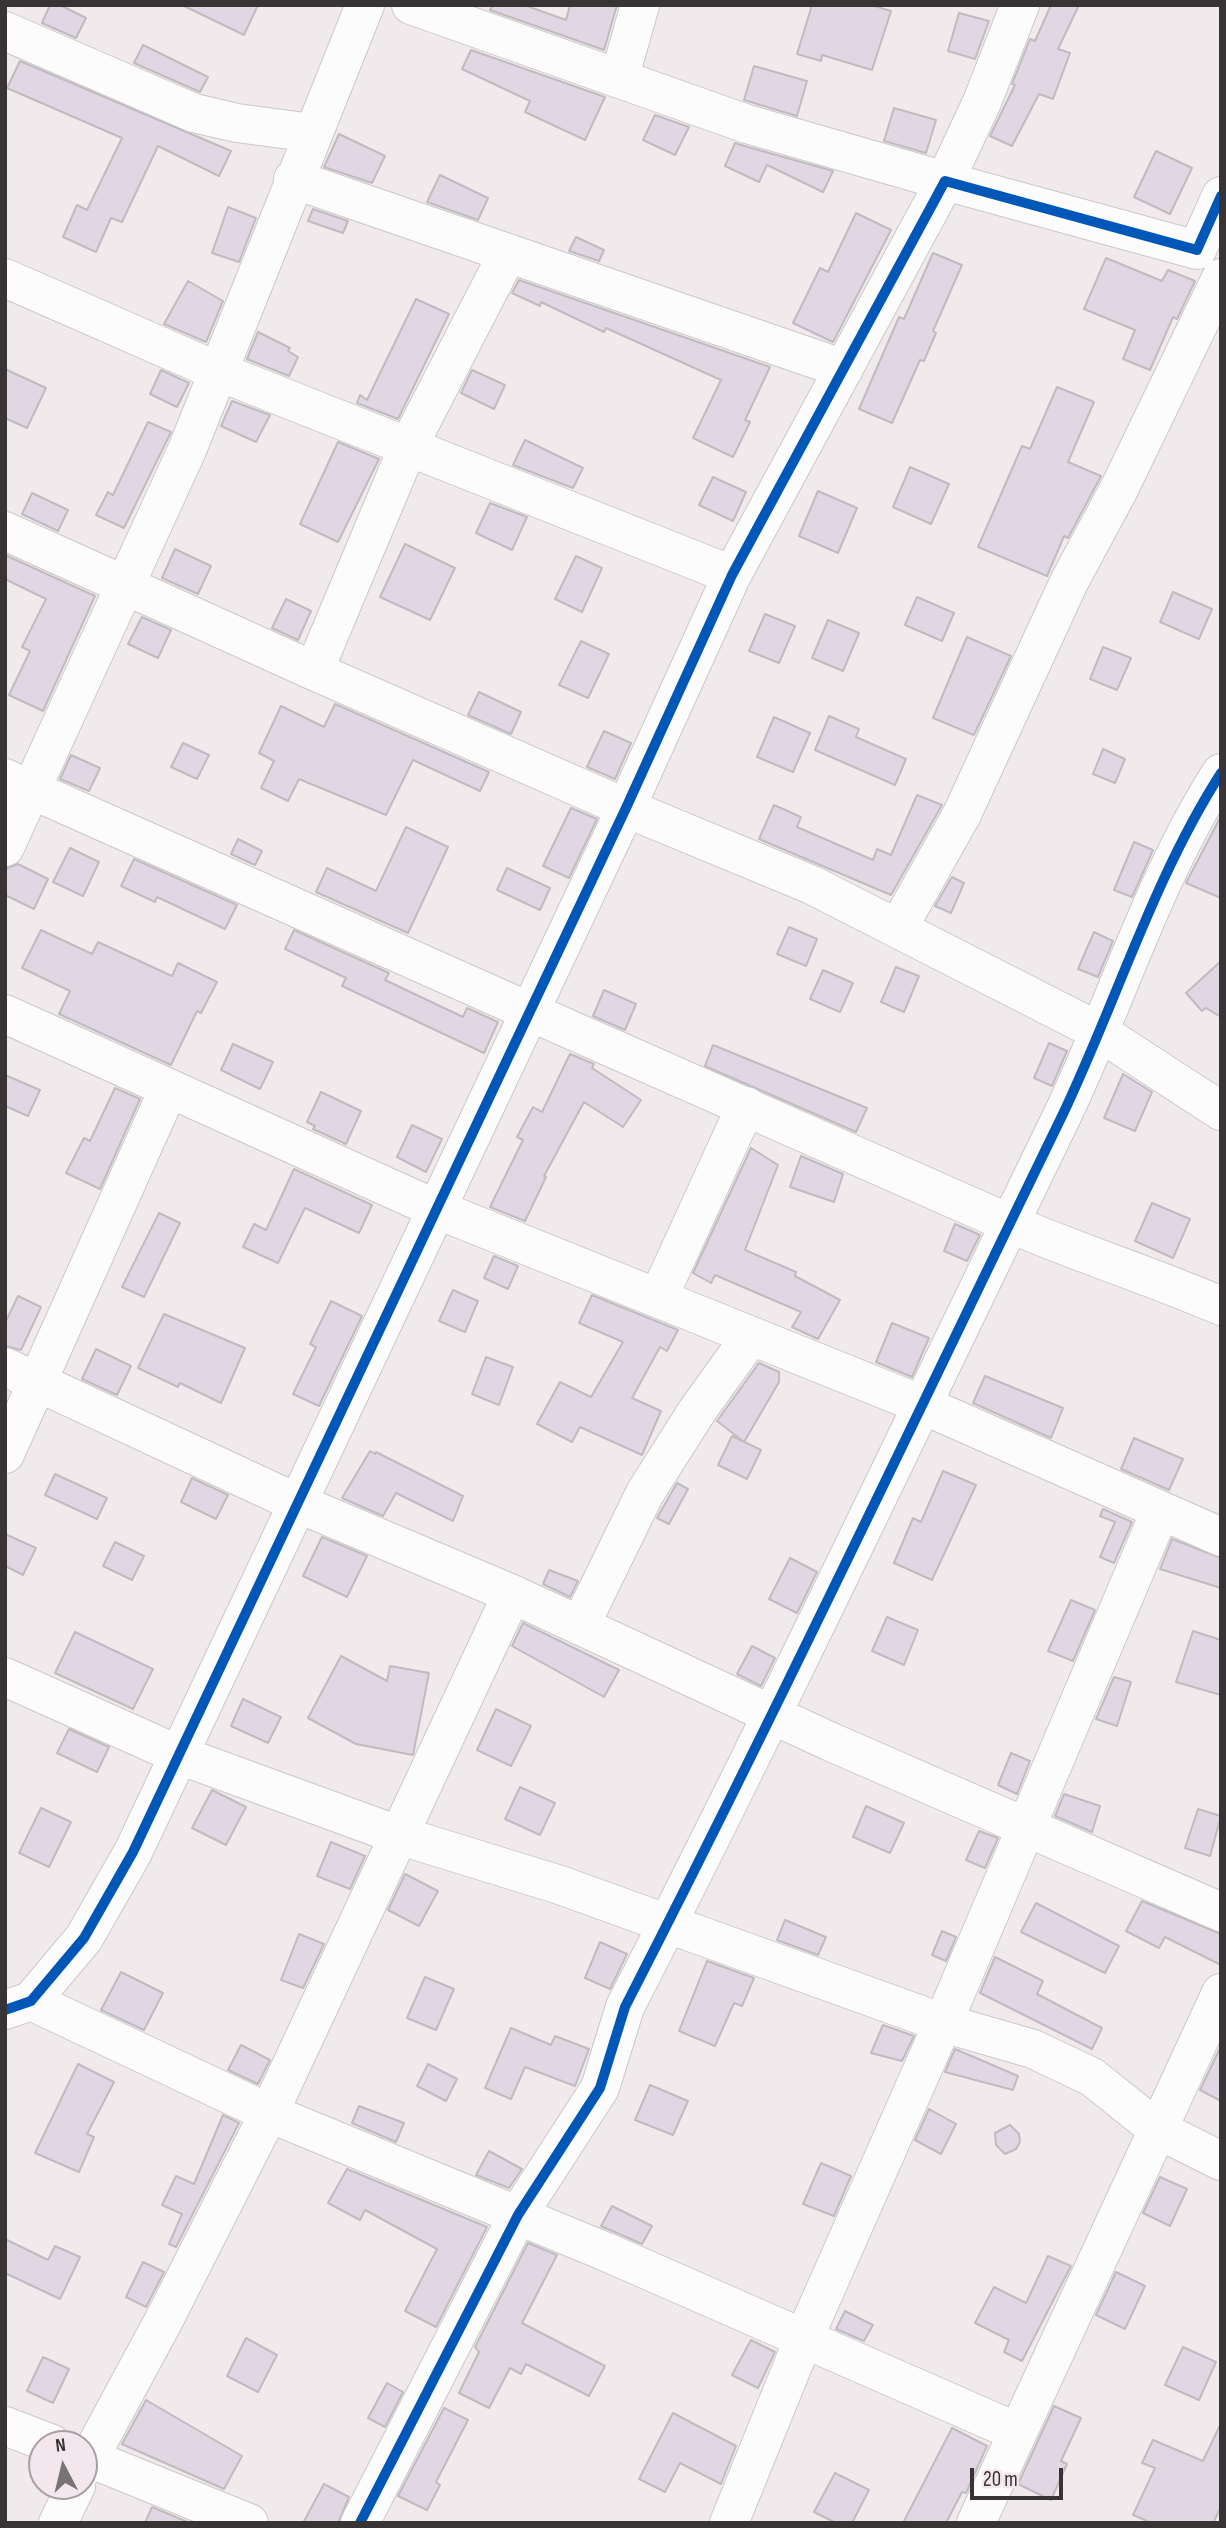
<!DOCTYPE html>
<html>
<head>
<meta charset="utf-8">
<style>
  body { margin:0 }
  #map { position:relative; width:1226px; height:2528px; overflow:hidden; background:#f0eaed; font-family:"Sofia Sans Condensed",sans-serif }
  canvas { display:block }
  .frame { position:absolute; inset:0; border:7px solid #383335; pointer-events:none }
  .north { position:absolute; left:28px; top:2430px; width:70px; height:70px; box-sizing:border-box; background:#f4e6ed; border:2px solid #a99ea3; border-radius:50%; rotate:353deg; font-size:19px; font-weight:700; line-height:28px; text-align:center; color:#383335 }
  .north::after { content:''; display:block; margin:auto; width:24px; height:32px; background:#787375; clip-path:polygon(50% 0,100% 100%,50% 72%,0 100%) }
  .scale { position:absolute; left:970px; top:2468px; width:93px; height:32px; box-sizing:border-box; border:4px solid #383335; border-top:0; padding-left:9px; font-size:21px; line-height:24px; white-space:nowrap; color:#383335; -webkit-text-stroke:5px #f4e6ed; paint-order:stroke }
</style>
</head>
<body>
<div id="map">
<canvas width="1226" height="2528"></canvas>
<div class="frame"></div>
<div class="north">N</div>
<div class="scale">20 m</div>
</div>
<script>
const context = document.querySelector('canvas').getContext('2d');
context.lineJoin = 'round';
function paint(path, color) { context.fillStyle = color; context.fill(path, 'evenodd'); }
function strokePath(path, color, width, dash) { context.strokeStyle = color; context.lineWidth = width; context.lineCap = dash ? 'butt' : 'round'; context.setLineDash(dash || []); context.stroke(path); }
const building = new Path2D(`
  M50 5H60L86 18 76 38 42 23Z
  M182 5H258L244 35Z
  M493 5H524L566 20 570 5H617L604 50 490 10Z
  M812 5H871L891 11 872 70 822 55 821 61 797 54Z
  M1051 5H1079L1058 49 1070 53 1053 99 1039 94 1012 146 990 136 1015 85 1012 84 1030 39 1035 41Z
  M959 13 989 21 975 59 948 51Z
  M143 45 208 77 200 92 134 63Z
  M471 50 605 97 585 140 525 112 530 101 462 69Z
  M20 61 231 151 219 176 158 146 122 222 111 218 96 252 63 237 77 205 87 210 122 138 7 88Z
  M754 66 807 81 797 116 744 100Z
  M894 108 936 120 926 153 884 141Z
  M655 115 689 127 675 155 643 140Z
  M339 134 385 156 372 183 324 167Z
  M735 143 741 145 833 171 823 192 767 165 759 182 725 166Z
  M1156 151 1192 168 1170 214 1134 197Z
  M440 175 488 198 478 220 427 202Z
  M228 207 256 218 239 262 212 253Z
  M313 209 348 221 343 233 308 221Z
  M856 213 891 230 833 342 793 323 820 268 828 272Z
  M576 237 604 250 599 261 569 251Z
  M933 253 962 265 933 331 936 333 924 361 920 360 892 423 859 409 899 317 904 319Z
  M1106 258 1162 281 1168 270 1195 281 1177 319 1173 317 1150 370 1123 359 1135 330 1084 309Z
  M519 280 770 367 745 420 750 422 733 457 693 438 721 380 606 328 604 332 541 302 540 306 512 293Z
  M188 281 223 301 206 342 164 324Z
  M416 299 449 314 398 419 357 403 360 395 367 400Z
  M258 332 290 348 288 351 298 357 289 376 247 359Z
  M5 369 46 388 27 428 5 418Z
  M161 370 189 383 177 407 150 394Z
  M472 370 505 385 494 409 461 393Z
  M1057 387 1094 402 1068 462 1101 476 1068 538 1064 536 1047 576 978 547 1022 446 1030 449Z
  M232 401 270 415 256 442 221 426Z
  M148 422 171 432 124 528 96 515 108 492 113 495Z
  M525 440 583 468 573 488 513 465Z
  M338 442 379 459 338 542 300 524Z
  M910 467 949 484 931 524 893 507Z
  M713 477 746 492 733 521 699 505Z
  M818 491 857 508 838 553 799 536Z
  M32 493 68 510 58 531 22 514Z
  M490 503 527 517 512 550 476 533Z
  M405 544 455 568 430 620 380 597Z
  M175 549 211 566 198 594 162 578Z
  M5 555 95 596 43 711 9 695 30 651 22 647 46 599 5 579Z
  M576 556 602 568 582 612 555 599Z
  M1173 592 1212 609 1199 639 1160 622Z
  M917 597 954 613 942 641 905 625Z
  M286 599 311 611 298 640 272 628Z
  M765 614 795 626 779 663 749 651Z
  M142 617 171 630 158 658 128 644Z
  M828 620 859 633 843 671 812 658Z
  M967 637 1011 656 974 735 933 718Z
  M581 641 609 654 588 698 559 685Z
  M1103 647 1131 658 1117 690 1090 679Z
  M479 692 521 712 511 734 468 715Z
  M335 704 489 772 480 791 413 760 386 815 299 779 288 801 261 788 274 761 259 753 281 706 324 727Z
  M829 716 859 729 856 737 906 759 895 785 815 750Z
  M774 717 810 733 793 772 757 757Z
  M604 731 631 743 615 779 587 767Z
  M183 743 209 755 197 779 171 767Z
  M1103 749 1125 759 1115 783 1093 774Z
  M71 755 100 768 89 791 60 779Z
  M917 795 942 805 891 895 759 839 774 805 801 817 797 827 873 860 877 849 891 855Z
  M571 808 597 819 569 878 543 866Z
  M1221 816V898L1186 883Z
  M406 827 448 847 408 933 316 892 327 868 376 891Z
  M238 839 262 851 255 865 231 854Z
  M1134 842 1153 850 1132 897 1114 890Z
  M70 848 99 862 83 896 53 882Z
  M134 859 237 905 225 929 157 897 155 902 121 886Z
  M18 864 48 879 34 909 5 895V869Z
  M507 868 550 888 540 910 497 890Z
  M952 877 964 883 951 913 935 906Z
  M789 927 817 939 806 966 777 954Z
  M41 930 92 954 98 942 172 976 178 963 217 982 201 1013 197 1011 171 1065 59 1014 70 991 22 968Z
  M294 930 389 973 385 980 463 1017 467 1008 498 1022 484 1053 342 986 346 978 285 949Z
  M1094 932 1113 941 1098 977 1078 969Z
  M1221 961V1017L1206 1008 1202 1011 1186 993Z
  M896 967 919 976 904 1012 881 1002Z
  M823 970 853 983 840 1012 810 999Z
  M604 990 636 1004 625 1030 593 1016Z
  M1049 1043 1067 1051 1052 1086 1034 1078Z
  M233 1044 273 1062 260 1089 221 1070Z
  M713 1045 867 1108 856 1132 705 1066Z
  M570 1054 594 1064 592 1068 641 1100 623 1127 584 1102 544 1176 546 1177 525 1221 490 1207 523 1140 517 1137 533 1107 542 1112Z
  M1123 1074 1152 1092 1135 1131 1104 1118Z
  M5 1075 40 1090 28 1116 5 1106Z
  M115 1088 140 1099 100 1189 66 1173 84 1138 90 1141Z
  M321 1092 361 1111 346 1144 313 1129 315 1126 307 1122Z
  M412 1125 442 1139 426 1172 397 1157Z
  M751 1148 778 1165 745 1250 796 1272 795 1276 840 1300 818 1339 792 1327 801 1312 715 1275 711 1283 693 1273Z
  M801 1156 843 1174 834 1202 790 1187Z
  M294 1169 372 1205 359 1233 305 1208 278 1263 243 1247 254 1224 266 1230Z
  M1152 1203 1190 1219 1173 1258 1135 1241Z
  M159 1213 180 1223 144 1297 122 1287Z
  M955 1224 980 1235 967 1261 944 1251Z
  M494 1256 518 1266 508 1289 484 1278Z
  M453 1290 478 1301 465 1332 439 1321Z
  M592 1295 678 1330 667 1351 660 1347 632 1398 661 1411 642 1455 580 1427 572 1442 537 1424 560 1382 591 1397 623 1342 579 1323Z
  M18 1296 41 1307 21 1350 5 1346V1323Z
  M331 1301 362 1316 319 1406 293 1394 316 1347 310 1344Z
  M164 1314 245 1348 221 1403 180 1383 178 1387 138 1368Z
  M892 1323 929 1338 912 1377 876 1362Z
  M96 1349 131 1366 117 1395 82 1379Z
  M486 1357 513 1367 499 1405 472 1394Z
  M759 1363 779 1372V1382L744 1442 717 1421Z
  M985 1376 1063 1408 1051 1438 973 1403Z
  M732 1436 761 1450 747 1479 718 1465Z
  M1134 1438 1183 1459 1169 1490 1121 1469Z
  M370 1451 375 1454 376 1452 463 1496 453 1521 396 1493 383 1516 342 1498Z
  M943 1471 976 1485 932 1580 894 1563 913 1518 921 1522Z
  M55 1474 107 1498 97 1519 45 1495Z
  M192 1478 228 1495 216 1519 181 1502Z
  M677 1483 688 1489 669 1524 657 1518Z
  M1103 1509 1132 1522 1114 1563 1100 1557 1115 1522 1100 1516Z
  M5 1534 36 1548 23 1575 5 1566Z
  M322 1537 367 1556 347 1597 303 1576Z
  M1172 1539 1221 1558V1588L1160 1569Z
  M115 1542 144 1556 132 1580 103 1566Z
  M790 1558 817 1572 797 1613 769 1599Z
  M549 1570 578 1581 570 1597 543 1584Z
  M1071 1600 1095 1610 1073 1661 1048 1651Z
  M887 1617 918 1630 904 1665 872 1651Z
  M523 1623 619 1670 604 1697 512 1646Z
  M1193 1631 1221 1640V1695L1176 1682Z
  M75 1632 153 1669 133 1709 55 1673Z
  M752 1646 775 1658 761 1686 737 1674Z
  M341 1656 387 1681 390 1666 429 1673 413 1755 356 1744 308 1718Z
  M1114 1677 1131 1682 1117 1726 1096 1719Z
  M243 1699 281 1717 268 1743 231 1726Z
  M496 1709 531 1726 511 1766 477 1750Z
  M69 1729 109 1747 97 1772 57 1753Z
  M1011 1753 1030 1761 1017 1794 998 1785Z
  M520 1787 555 1803 540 1835 505 1819Z
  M212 1790 246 1807 226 1845 192 1828Z
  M1064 1794 1100 1806 1092 1832 1055 1816Z
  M866 1806 904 1823 890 1853 853 1837Z
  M41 1808 71 1822 49 1867 19 1853Z
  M1198 1809 1221 1816 1210 1856 1185 1848Z
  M979 1831 998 1838 985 1868 966 1860Z
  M331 1842 365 1856 350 1889 317 1876Z
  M405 1874 438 1891 419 1926 388 1910Z
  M1142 1901 1221 1934V1965L1165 1937 1159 1948 1126 1931Z
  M1036 1903 1119 1946 1105 1973 1021 1932Z
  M785 1920 826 1937 818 1955 777 1940Z
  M942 1931 956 1937 946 1961 932 1955Z
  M299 1934 324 1944 303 1988 281 1980Z
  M600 1942 627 1954 610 1989 585 1978Z
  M995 1957 1043 1981 1037 1994 1102 2028 1092 2049 980 1993Z
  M707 1961 754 1978 742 2006 734 2003 715 2046 679 2031Z
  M121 1972 163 1993 144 2030 101 2010Z
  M425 1977 454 1989 436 2030 407 2018Z
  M883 2025 914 2036 902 2061 871 2053Z
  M511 2028 551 2045 555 2036 589 2049 575 2086 525 2067 511 2099 485 2088Z
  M241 2045 270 2060 258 2084 228 2070Z
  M1221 2046V2101L1200 2090Z
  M955 2049 1018 2076 1013 2090 945 2072Z
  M78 2064 114 2082 87 2134 94 2137 79 2172 35 2153Z
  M428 2064 457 2079 446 2101 417 2086Z
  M650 2085 688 2101 673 2135 635 2120Z
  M359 2106 404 2123 396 2142 352 2123Z
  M929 2109 956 2124 941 2154 915 2140Z
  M223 2115 239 2123 176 2247 169 2244 182 2214 162 2205 176 2176 194 2184Z
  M1010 2125 1019 2134 1020 2142 1016 2149 1005 2154 996 2145 995 2133Z
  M489 2151 522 2169 509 2188 476 2175Z
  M821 2163 851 2176 834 2216 803 2204Z
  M347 2169 487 2227 436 2327 405 2311 437 2249 365 2210 360 2220 328 2203Z
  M1160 2177 1187 2189 1170 2226 1143 2213Z
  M612 2206 652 2226 642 2244 601 2226Z
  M5 2239 48 2260 55 2246 80 2257 60 2299 5 2273Z
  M528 2243 557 2255 522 2323 605 2366 589 2396 526 2364 521 2374 510 2368 489 2408 459 2393 479 2352 475 2347Z
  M1048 2256 1071 2266 1022 2361 1004 2352 1009 2340 975 2323 994 2287 1026 2303Z
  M143 2262 164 2272 146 2307 126 2297Z
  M1116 2272 1145 2286 1125 2329 1096 2315Z
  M845 2311 873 2325 864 2341 836 2329Z
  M246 2338 277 2355 258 2392 227 2376Z
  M751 2340 775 2352 758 2388 732 2375Z
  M1183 2347 1216 2362 1199 2400 1165 2385Z
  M43 2357 69 2369 53 2403 27 2391Z
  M387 2383 403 2392 385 2427 368 2418Z
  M146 2400 242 2456 224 2489 122 2444Z
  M1054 2406 1081 2418 1061 2461 1067 2464 1051 2500 1018 2484Z
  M444 2408 468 2420 436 2482 440 2485 427 2510 398 2496Z
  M673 2413 736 2446 721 2484 680 2463 665 2492 639 2479Z
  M1221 2423V2507L1213 2523H1152L1133 2515 1155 2468 1142 2463 1153 2440 1203 2461Z
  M952 2428 987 2446 966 2493 962 2492 946 2523H903Z
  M835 2473 869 2490 852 2523H836L814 2512Z
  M324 2484 349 2497 338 2523H303Z
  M152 2507 190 2523H145Z`);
paint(building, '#e1d7e4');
strokePath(building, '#bfbbbf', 2);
const minor = new Path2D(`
  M411 5 747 124 945 181 982 102 1020 5
  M5 31 194 113 237 123 312 133
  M619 79 640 5
  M293 179 844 369
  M5 278 217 371 732 575
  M5 531 314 671 626 808 812 885 1098 1031 1221 1111
  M314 671 408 447 508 253
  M5 778C338 925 670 1076 1004 1221 1075 1252 1149 1275 1221 1306
  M5 847 187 450 365 5
  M898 928 962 814 1069 582 1119 489 1221 278
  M5 1014 436 1209 923 1405 1221 1537
  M658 1298 746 1106
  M5 1367 297 1503 512 1594 831 1742 1221 1912
  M5 1454 169 1088
  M580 1626 645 1493 697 1411 751 1336
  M5 1677 179 1755 398 1835 560 1885 943 2023 1033 2049 1092 2077 1157 2129 1221 2161
  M31 2001 269 2113 604 2251 1017 2432
  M5 2010 31 2001 84 1938 133 1852 626 808 732 575 945 181 1197 250 1221 196
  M5 2426 52 2444
  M84 2456 249 2523
  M84 2468 165 2318 269 2113 512 1594
  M58 2523 76 2486
  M360 2523 518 2215 600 2088 625 2007C776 1713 917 1414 1062 1116 1116 1003 1153 879 1221 773
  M729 2523 804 2338 943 2023 1160 1512
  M976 2523 1221 1993`);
strokePath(minor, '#cdc7ca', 40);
strokePath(minor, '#fdfcfc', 38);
strokePath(new Path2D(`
  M5 2010 31 2001 84 1938 133 1852 626 808 732 575 945 181 1197 250 1221 196
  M360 2523 518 2215 600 2088 625 2007C776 1713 917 1414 1062 1116 1116 1003 1153 879 1221 773`), '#0057b8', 10);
</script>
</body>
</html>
